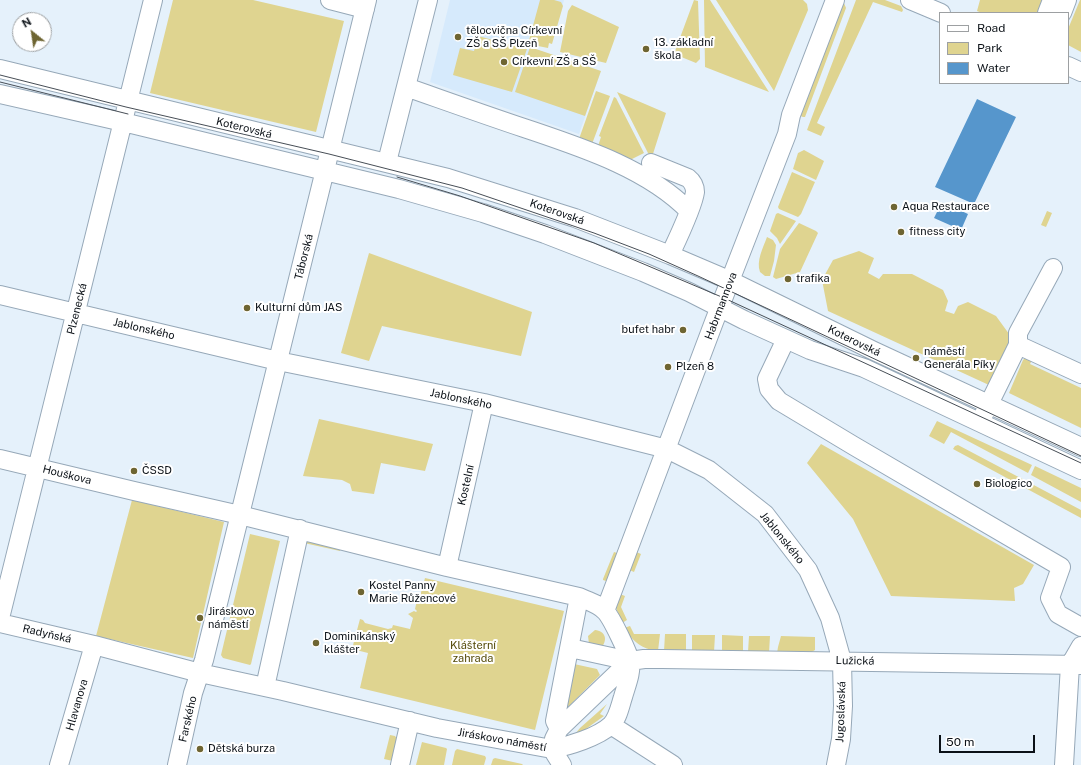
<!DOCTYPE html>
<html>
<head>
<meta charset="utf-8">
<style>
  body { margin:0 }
  #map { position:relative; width:1081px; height:765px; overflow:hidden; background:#e5f1fb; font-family:"Public Sans",sans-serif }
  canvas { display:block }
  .legend { position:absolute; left:939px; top:12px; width:130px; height:72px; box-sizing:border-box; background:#fff; border:1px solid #9da0a2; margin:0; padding:5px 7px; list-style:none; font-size:12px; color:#0b1117 }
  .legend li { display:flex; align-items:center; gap:8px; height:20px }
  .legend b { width:20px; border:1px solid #9da0a2 }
  .north { position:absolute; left:12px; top:12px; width:40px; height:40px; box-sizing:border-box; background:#fff; border:1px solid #9da0a2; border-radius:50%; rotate:330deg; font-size:11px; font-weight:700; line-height:16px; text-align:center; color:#0b1117 }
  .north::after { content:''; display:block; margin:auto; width:14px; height:18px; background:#6e6532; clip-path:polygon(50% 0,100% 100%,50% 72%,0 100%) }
  .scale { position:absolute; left:939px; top:735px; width:96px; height:18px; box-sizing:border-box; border:2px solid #0b1117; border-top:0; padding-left:5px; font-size:12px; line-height:14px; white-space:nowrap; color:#0b1117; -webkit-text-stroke:3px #fff; paint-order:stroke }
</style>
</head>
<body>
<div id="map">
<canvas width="1081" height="765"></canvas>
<ul class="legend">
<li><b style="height:5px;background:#fff"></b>Road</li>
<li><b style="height:11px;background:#dfd490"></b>Park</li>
<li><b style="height:11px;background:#5696cc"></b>Water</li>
</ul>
<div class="north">N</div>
<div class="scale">50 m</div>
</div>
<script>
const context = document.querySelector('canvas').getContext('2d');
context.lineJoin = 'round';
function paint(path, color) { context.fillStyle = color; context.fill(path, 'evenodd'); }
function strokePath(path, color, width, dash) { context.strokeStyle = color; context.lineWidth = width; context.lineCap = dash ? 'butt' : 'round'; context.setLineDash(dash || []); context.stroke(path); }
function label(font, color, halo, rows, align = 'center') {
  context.font = font + ' "Public Sans",sans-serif'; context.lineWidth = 4; context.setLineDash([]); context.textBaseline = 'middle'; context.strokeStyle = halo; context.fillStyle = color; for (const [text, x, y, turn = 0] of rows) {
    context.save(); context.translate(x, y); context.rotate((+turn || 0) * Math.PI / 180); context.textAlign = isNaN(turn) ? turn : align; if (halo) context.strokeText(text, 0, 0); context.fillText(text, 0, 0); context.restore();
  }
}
paint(new Path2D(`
  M450 0H564L554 36 531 30 528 44 531 48 601 71 579 134 430 82Z`), '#d6eafc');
paint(new Path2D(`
  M173 0H253L344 21 316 132 150 93Z
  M540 0H554L561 2 563 6 552 44 549 43 548 48 528 44Z
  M694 0 698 1 700 59 696 63 674 54Z
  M704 0H710L769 92 705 67Z
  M716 0H803L807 4 808 10 774 91Z
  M856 0H885L901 6 903 10 902 12 873 2 817 123 825 127 821 136 807 130Z
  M980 0H1044L1038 13H982L977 11Z
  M1080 0H1081V52L1068 45V29Z
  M840 2 844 3 846 8 805 117H803L798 115Z
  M572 5 619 27 606 63 560 52 568 11Z
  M478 36 527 49 512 92 453 75 460 48 474 51Z
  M530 47 601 71 585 116 515 92Z
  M596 91 610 96 592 144 579 139Z
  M617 92 666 113 652 157 649 155Z
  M614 97 616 98 644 153 630 160 598 146 601 137 599 136Z
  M804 150 824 161 816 180 793 169 798 153Z
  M792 172 815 182 801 214 798 217 779 209 778 207Z
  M1047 211 1052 213 1046 227 1041 225Z
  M778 213 796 221 780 244 777 238 770 231 776 214Z
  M799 223 816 231 818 233 800 272 776 279 773 277 780 249Z
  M767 237 773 240 776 245 774 261 770 276H765L760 272C756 261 763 248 767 237Z
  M859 251 874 258 868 273 879 279 883 274H912L943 290 948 301 945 311 954 314 958 306 968 302 996 316 1012 338 989 385 828 311 822 280 833 260Z
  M369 253 532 312 521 356 382 326 369 361 341 353Z
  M1029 354 1034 356 1030 364 1081 388V428L1009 393 1023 360Z
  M319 419 433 444 425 471 381 463 374 494 352 491 350 484 342 480 303 476Z
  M937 421 1032 465 1028 473 951 432 944 444 929 436Z
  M821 444 1034 565 1023 584 1014 588 1015 601 891 596 853 519 807 463Z
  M958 445 1081 510V518L953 449 955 446Z
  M1035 466 1081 488V502L1031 475Z
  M132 500 224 522 193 658 96 636Z
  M250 534 280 541 251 664 250 665 223 658 221 655Z
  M307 540 342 545 340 551 304 543Z
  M634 551 641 554 634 572 627 569Z
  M614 552 620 554 609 582 603 580V579Z
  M425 578 564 611 535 730 360 688 368 653 352 649 360 619 363 620 365 623 388 629 392 628 393 625 410 629 413 618 408 614 414 611 416 612 417 611 415 609 417 600H419Z
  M617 593 625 596 621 607 627 620 622 623 616 608Z
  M630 626 634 634H660L658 651C641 649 634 642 624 628Z
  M595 630C605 631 608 639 602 647L589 644 588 636Z
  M665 634H686V651H664Z
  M692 635H715L714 652H692Z
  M722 635 743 636V653L722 652Z
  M749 636H770L769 653 748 652Z
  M781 636 815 637V650L810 653H777L778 647Z
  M574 664 597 669 600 675 564 711Z
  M607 704 600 714 604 716 583 731 575 734 580 728Z
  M390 735 395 736 397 739 393 761 384 759Z
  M422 742 446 748 447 749 444 765H416Z
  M457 749 485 756 486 758 484 765H452L455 751Z
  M495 758 522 764 523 765H491L493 759Z`), '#dfd490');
paint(new Path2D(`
  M977 99 1016 117 974 204 935 187Z
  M942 202 968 214 961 230 934 218Z`), '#5696cc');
const minor = new Path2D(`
  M330 0 365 9
  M910 0 941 13
  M1047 13 1052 0
  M1062 13 1067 0
  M1068 66 1081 72
  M0 69 448 178 575 218 670 255 731 281 874 351 1081 447
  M406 87C446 101 485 115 524 128 580 147 647 168 689 211
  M0 94 123 122 399 189 483 213 545 234 643 272 689 292 744 320 810 350 864 368 1081 470
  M387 162 428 0
  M651 163 688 178C693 182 695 186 695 192 693 207 677 240 670 255
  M0 295 278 361 484 403 667 449 709 470 765 514 808 570 830 618 842 661 843 706 841 739 836 765
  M786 339 767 379 769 389 779 401 854 446 1061 567 1050 598 1058 614 1081 627
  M1018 345 1081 374
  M984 414 1018 345V333L1053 268
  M0 459 134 491 240 515 447 567 579 597C588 601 599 604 606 612 612 619 628 652 630 661 632 673 626 686 623 697 620 706 618 718 611 725 598 737 569 746 552 749L437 728 283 691 200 673 94 645 0 623
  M447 567 484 403
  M605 611 714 322 787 134 791 115 835 0
  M0 618 153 0
  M570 648 630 661 644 659H662L1081 665
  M265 687 300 529
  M611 725 673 765
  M559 729 555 721 579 597
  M554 739 559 729 630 661
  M552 749 562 765
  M59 765 94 645
  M177 765 193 693 204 660 367 0
  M400 765 410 721
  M1064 765 1070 665 1081 646`);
strokePath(minor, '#96a8b8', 20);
strokePath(minor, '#fff', 18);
strokePath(new Path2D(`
  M0 75 126 107 329 154 462 188 594 233 649 254 698 276 1081 456
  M0 82 128 114
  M397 177 460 196 594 243 724 298 1081 463`), '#474e56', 1);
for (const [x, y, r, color] of [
  [458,37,4,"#6e6532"],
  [646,49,4,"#6e6532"],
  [504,62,4,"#6e6532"],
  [894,207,4,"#6e6532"],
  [901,232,4,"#6e6532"],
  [788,279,4,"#6e6532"],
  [247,308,4,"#6e6532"],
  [683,330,4,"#6e6532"],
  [916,358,4,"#6e6532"],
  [668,367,4,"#6e6532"],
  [134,471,4,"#6e6532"],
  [977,484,4,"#6e6532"],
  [361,592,4,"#6e6532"],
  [200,618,4,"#6e6532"],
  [316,643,4,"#6e6532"],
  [200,749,4,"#6e6532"]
]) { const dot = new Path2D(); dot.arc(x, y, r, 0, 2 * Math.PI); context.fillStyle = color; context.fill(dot); strokePath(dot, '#fff', 1.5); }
label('11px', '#0b1117', '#fff', [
  ["tělocvična Církevní",466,31],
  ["ZŠ a SŠ Plzeň",466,44],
  ["13. základní",654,43],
  ["škola",654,56],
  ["Církevní ZŠ a SŠ",512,62],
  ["Aqua Restaurace",902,207],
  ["fitness city",909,232],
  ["trafika",796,279],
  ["Kulturní dům JAS",255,308],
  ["bufet habr",675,330,"right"],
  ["náměstí",924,352],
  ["Generála Píky",924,365],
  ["Plzeň 8",676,367],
  ["ČSSD",142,471],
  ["Biologico",985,484],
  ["Kostel Panny",369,586],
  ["Marie Růžencové",369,599],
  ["Jiráskovo",208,612],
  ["náměstí",208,625],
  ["Dominikánský",324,637],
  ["klášter",324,650],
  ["Dětská burza",208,749]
], 'left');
label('11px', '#0b1117', '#fff', [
  ["Koterovská",244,128,14],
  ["Koterovská",557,212,19],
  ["Táborská",304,257,-76],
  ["Habrmannova",721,306,-69],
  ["Plzenecká",77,309,-76],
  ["Jablonského",144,329,13],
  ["Koterovská",854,341,26],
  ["Jablonského",461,399,12],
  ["Houškova",67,475,14],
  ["Kostelní",466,485,-77],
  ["Jablonského",782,538,51],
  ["Radyňská",47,634,13],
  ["Lužická",855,661,1],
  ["Hlavanova",77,705,-74],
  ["Jugoslávská",841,712,-88],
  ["Farského",188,719,-77],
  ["Jiráskovo náměstí",502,740,10]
]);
label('11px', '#544a08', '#fff', [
  ["Klášterní",473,646],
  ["zahrada",473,659]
]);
</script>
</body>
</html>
